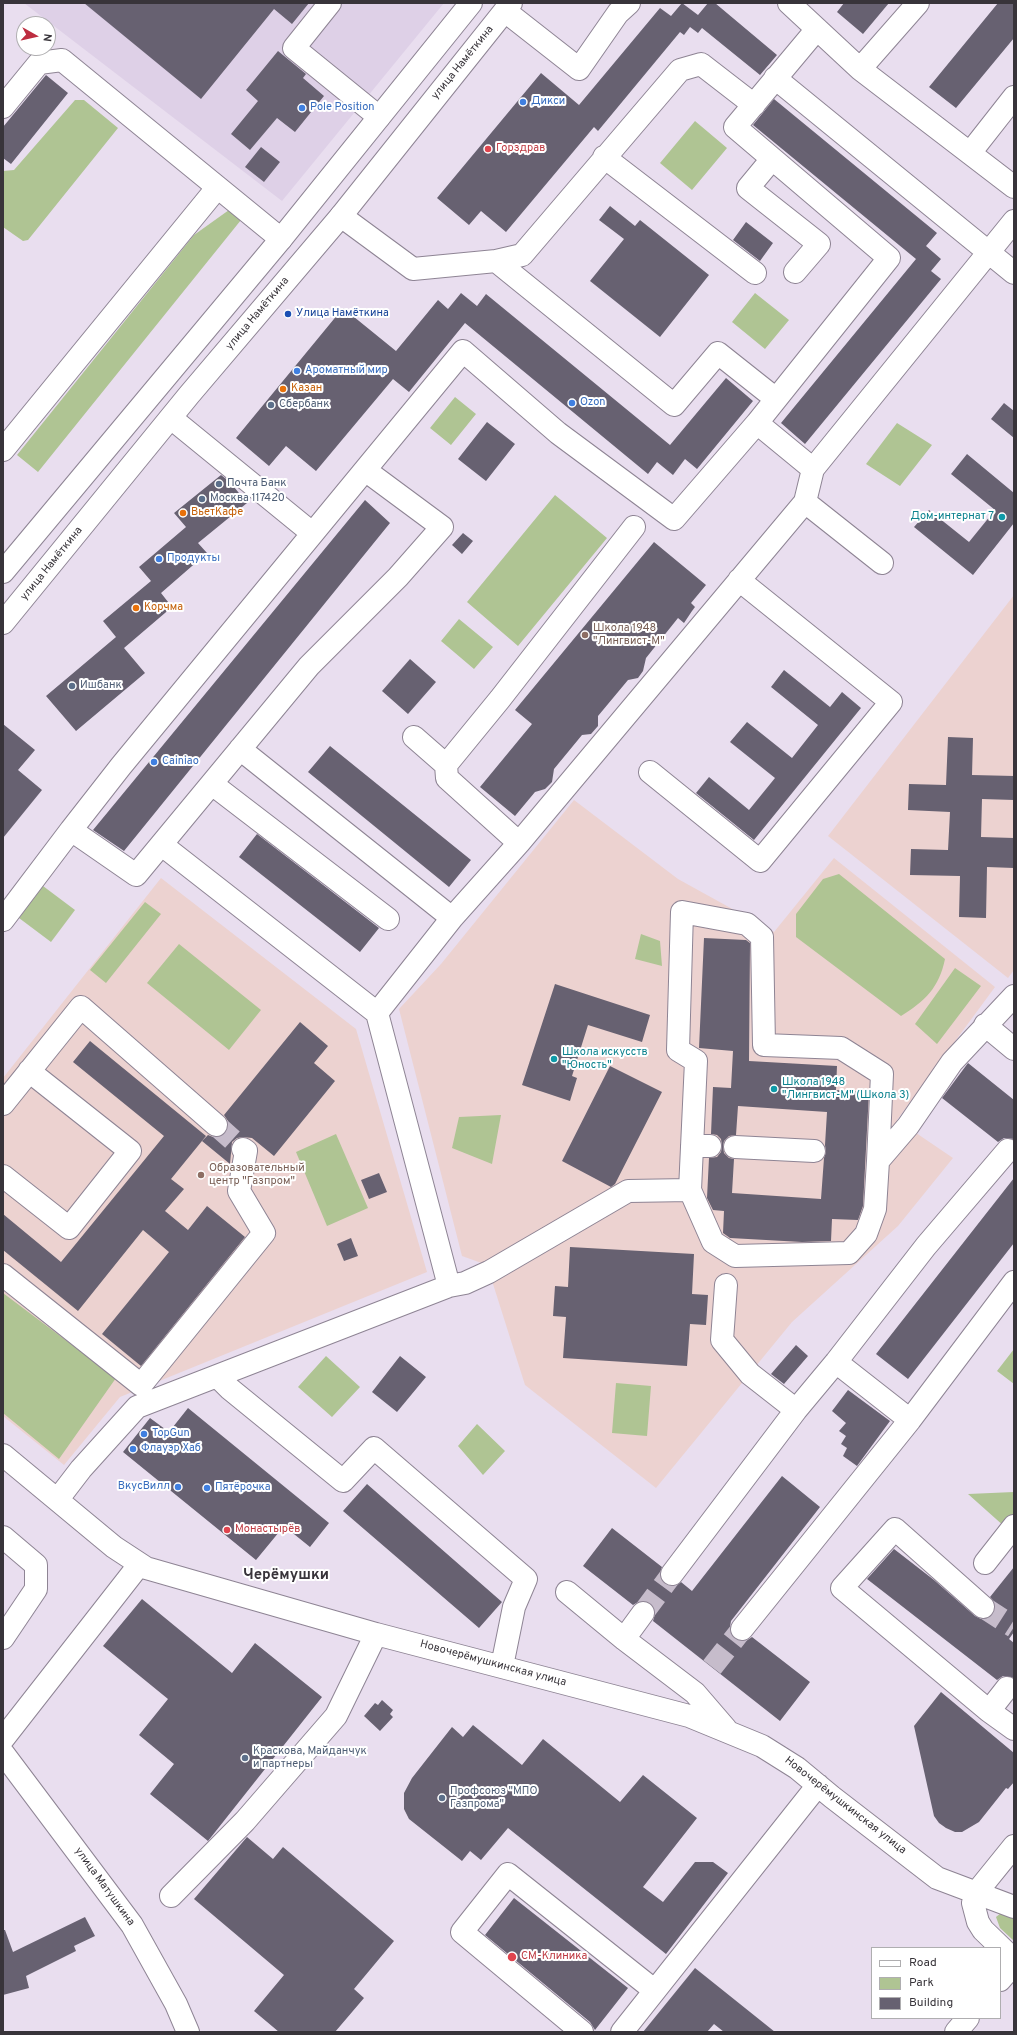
<!DOCTYPE html>
<html>
<head>
<meta charset="utf-8">
<style>
  body { margin:0 }
  #map { position:relative; width:1017px; height:2035px; overflow:hidden; background:#e9deef; font-family:Overpass,sans-serif }
  canvas { display:block }
  .frame { position:absolute; inset:0; border:4px solid #38343a; pointer-events:none }
  .legend { position:absolute; left:871px; top:1947px; width:130px; height:72px; box-sizing:border-box; background:#fff; border:1px solid #afaeb0; margin:0; padding:5px 7px; list-style:none; font-size:12px; color:#38343a }
  .legend li { display:flex; align-items:center; gap:8px; height:20px }
  .legend b { width:20px; border:1px solid #afaeb0 }
  .north { position:absolute; left:16px; top:16px; width:40px; height:40px; box-sizing:border-box; background:#fff; border:1px solid #afaeb0; border-radius:50%; rotate:98deg; font-size:11px; font-weight:700; line-height:16px; text-align:center; color:#38343a }
  .north::after { content:''; display:block; margin:auto; width:14px; height:18px; background:#bd2d40; clip-path:polygon(50% 0,100% 100%,50% 72%,0 100%) }
</style>
</head>
<body>
<div id="map">
<canvas width="1017" height="2035"></canvas>
<div class="frame"></div>
<ul class="legend">
<li><b style="height:5px;background:#fff"></b>Road</li>
<li><b style="height:11px;background:#afc493"></b>Park</li>
<li><b style="height:11px;background:#676171"></b>Building</li>
</ul>
<div class="north">N</div>
</div>
<script>
const context = document.querySelector('canvas').getContext('2d');
context.lineJoin = 'round';
function paint(path, color) { context.fillStyle = color; context.fill(path, 'evenodd'); }
function strokePath(path, color, width, dash) { context.strokeStyle = color; context.lineWidth = width; context.lineCap = dash ? 'butt' : 'round'; context.setLineDash(dash || []); context.stroke(path); }
function label(font, color, halo, rows, align = 'center') {
  context.font = font + ' Overpass,sans-serif'; context.lineWidth = 4; context.setLineDash([]); context.textBaseline = 'middle'; context.strokeStyle = halo; context.fillStyle = color; for (const [text, x, y, turn = 0] of rows) {
    context.save(); context.translate(x, y); context.rotate((+turn || 0) * Math.PI / 180); context.textAlign = isNaN(turn) ? turn : align; if (halo) context.strokeText(text, 0, 0); context.fillText(text, 0, 0); context.restore();
  }
}
paint(new Path2D(`
  M24 3H444L282 201Z`), '#ded0e7');
paint(new Path2D(`
  M1014 595V970L1008 978 828 836Z
  M574 800 678 879 774 932 834 858 995 987 897 1120 953 1158 898 1226 792 1322 656 1488 525 1385 487 1265 462 1256 399 1009 441 964Z
  M161 878 356 1029 427 1272 120 1397 64 1465 3 1416V1078Z`), '#ecd2d0');
paint(new Path2D(`
  M75 100H84L118 128 28 240 23 241 3 227V171L14 170Z
  M695 121 727 148 692 190 660 163Z
  M229 210 241 220 38 472 17 455 194 235Z
  M755 293 789 320 765 349 732 322Z
  M455 397 476 414 451 445 430 428Z
  M897 423 932 445 900 486 866 464Z
  M555 495 607 538 518 646 467 602Z
  M459 619 493 647 474 669 441 641Z
  M839 874 945 959C939 988 925 1001 901 1016L796 937V914L823 879Z
  M43 886 75 910 51 942 19 918Z
  M145 902 161 914 106 983 90 970Z
  M641 934 660 941 662 966 635 959Z
  M179 944 261 1010 229 1050 147 983Z
  M955 968 981 986 937 1044 915 1024Z
  M501 1115 492 1164 452 1148 459 1117Z
  M336 1134 368 1208 327 1226 296 1152Z
  M3 1293 116 1378 59 1459 3 1413Z
  M1014 1349V1384L997 1371Z
  M326 1356 360 1387 332 1417 298 1387Z
  M616 1383 651 1386 647 1436 612 1433Z
  M477 1424 505 1451 483 1475 458 1446Z
  M1014 1492V1517L1005 1527 968 1494Z
  M1001 1913 1014 1916V1941L1000 1928 996 1917Z`), '#afc493');
paint(new Path2D(`
  M84 3H309L292 24 274 9 201 99Z
  M682 3 698 15 708 3H715L777 55 760 75 702 28 698 33 690 27 684 35 680 32 598 131 594 127 506 232 481 211 469 225 437 198 541 73 579 105 660 8 671 16Z
  M844 3H889L863 34 837 12Z
  M998 3H1014V38L956 108 929 87Z
  M278 51 306 74 303 78 324 96 295 132 277 118 250 150 231 134 258 101 246 90Z
  M46 75 68 93 11 164 3 158V127Z
  M774 99 937 233 926 246 941 259 931 271 941 279 805 444 781 423 916 259 753 125Z
  M261 147 280 162 264 182 245 167Z
  M610 206 635 226 640 220 709 275 660 337 590 281 624 239 599 220Z
  M746 222 773 243 760 261 733 240Z
  M461 293 477 306 486 294 670 445 726 378 753 401 697 469 685 459 673 475 657 462 648 474 465 323 409 392 393 379 316 471 286 446 269 466 236 438 343 308 396 351 438 300 448 309Z
  M1004 403 1014 411V438L991 419Z
  M487 422 515 444 486 481 458 459Z
  M967 454 1014 493V523L973 575 914 527 929 510 969 542 995 510 951 474Z
  M221 475 230 482 247 503 198 543 207 553 161 593 172 607 124 648 145 673 76 731 46 696 116 637 103 621 151 581 139 567 186 527 174 513Z
  M365 500 390 523 124 851 93 830Z
  M463 533 473 541 462 554 452 545Z
  M654 542 706 585 691 603 695 607 692 611 684 623 678 618 646 658 643 671 638 678 628 680 598 716V726L591 734 582 735 554 769 552 782 545 789 535 792 515 816 480 787 532 724 515 710Z
  M410 659 436 682 408 714 382 691Z
  M784 670 830 707 842 692 861 708 754 840 696 793 709 777 749 810 775 778 730 742 747 722 792 758 818 725 771 687Z
  M3 724 35 750 18 770 42 790 3 838Z
  M948 737 973 738 972 775 1014 776V800L982 799 981 837 1014 838V868L987 867 986 918 959 917 960 876 910 875 911 849 948 850 950 812 908 810 909 784 946 785Z
  M330 746 471 860 449 887 308 772Z
  M257 834 379 928 360 952 239 857Z
  M704 938 746 940 750 943 749 1061 837 1066 836 1090 869 1092 863 1206 858 1220 832 1219 831 1241 802 1242 730 1238 723 1233 724 1211 713 1210 707 1198 709 1158 717 1157 721 1152 722 1146 721 1139 717 1135 711 1134 713 1087 731 1088 733 1051 699 1048ZM738 1106 827 1112 825 1145 826 1152 824 1158 821 1199 732 1193 734 1159 729 1158 724 1153 723 1146 724 1141 729 1136 736 1135Z
  M555 984 650 1015 642 1042 588 1025 572 1076 577 1078 570 1101 522 1085Z
  M300 1022 328 1046 314 1063 335 1081 274 1156 252 1138 243 1137 237 1138 232 1142 230 1164 202 1141 208 1135 213 1137H220L226 1133 228 1128V1121L224 1115Z
  M90 1041 206 1136 171 1179 184 1189 165 1211 188 1230 207 1206 245 1237 141 1366 102 1334 169 1252 143 1230 78 1311 3 1250V1214L61 1262 164 1136 73 1062Z
  M968 1063 1014 1100V1139L1004 1138 998 1142 942 1098Z
  M610 1066 662 1092 615 1184 611 1187 562 1161Z
  M379 1173 387 1192 369 1199 361 1180Z
  M1014 1178V1243L908 1379 876 1354Z
  M351 1238 358 1256 344 1261 337 1244Z
  M570 1247 694 1254 692 1294 708 1295 706 1325 690 1324 687 1366 563 1358 566 1317 553 1316 555 1286 568 1287Z
  M796 1345 808 1356 784 1384 771 1374Z
  M400 1356 426 1377 397 1412 372 1392Z
  M848 1390 890 1421 857 1466 843 1456 847 1448 841 1444 846 1436 839 1431 846 1423 832 1411Z
  M188 1408 329 1523 310 1547 284 1526 256 1560 123 1452 150 1418 169 1432Z
  M782 1476 820 1507 731 1621 730 1627 731 1634 734 1639 740 1641H746L752 1637 810 1682 780 1721 653 1621 655 1614 654 1608 651 1603 644 1601 638 1602 633 1605 583 1566 612 1528 662 1567 660 1573V1578L664 1584 671 1586H676L681 1582 692 1591Z
  M367 1484 502 1602 479 1628 343 1511Z
  M894 1549 934 1580 975 1616 981 1619H987L993 1615 995 1610V1603L990 1597 1014 1567V1632L1009 1639 1014 1643V1678L1003 1676 997 1680 867 1579Z
  M142 1599 232 1673 255 1643 322 1697 208 1841 150 1794 174 1764 139 1735 168 1699 103 1646Z
  M941 1692 1014 1753V1782L1008 1789 1006 1788 979 1822 962 1832H955L946 1828 939 1823 934 1816 914 1726Z
  M382 1700 393 1710 390 1714 393 1717 380 1731 364 1716 375 1703 378 1705Z
  M473 1725 522 1765 543 1739 620 1802 643 1775 697 1818 643 1887 663 1902 695 1862H713L728 1873 666 1954 508 1828 481 1860 470 1851 462 1861 409 1819 404 1809V1793L412 1778 452 1727 463 1737Z
  M247 1837 273 1859 283 1847 394 1941 354 1989 364 1998 335 2032H279L254 2011 284 1975 194 1899Z
  M514 1898 628 1988 595 2030 590 2022 485 1935Z
  M85 1917 95 1936 74 1946 76 1951 26 1976 29 1988 3 1995V1930H5L13 1952Z
  M695 1968 775 2032H724L714 2024 707 2032H643Z`), '#676171');
strokePath(new Path2D(`
  M216 1125 243 1149
  M983 1607 1014 1627
  M643 1613 672 1574
  M712 1667 742 1629`), '#c6bccb', 22, [22, 11]);
const minor = new Path2D(`
  M330 3 294 48 379 117
  M789 3 860 69 1014 187
  M505 11 579 69 618 13 629 3
  M860 69 918 3
  M775 78 1014 273
  M3 107 39 63 62 60 281 239
  M970 153 1014 97
  M604 157 755 273
  M772 159 748 188 819 244 795 272
  M341 216 413 269 496 261 522 255 680 70 701 64 754 105
  M496 261 674 405 718 353 776 399
  M171 418 312 533
  M3 450 217 188
  M813 469 757 423 889 258 735 127 817 29
  M365 470 442 527 398 577 309 666 136 875 71 830 121 766 463 351 558 433 674 519 757 423
  M805 502 882 563
  M414 737 446 765 447 778 519 843
  M240 749 452 918
  M446 765 500 699 634 527
  M650 772 760 861 891 702 739 580
  M212 784 388 919
  M162 845 377 1013
  M3 920 71 830
  M985 1025 1014 1049
  M3 1104 81 1007 216 1125
  M692 1146H710
  M735 1147 814 1151
  M3 1176 69 1228 130 1151 29 1071
  M690 1190 696 1061 678 1050 682 912 747 924 762 937 764 1045 841 1048 882 1074 878 1161 908 1126 952 1062 1014 996
  M3 1275 141 1385 264 1233 239 1191 246 1151 243 1149
  M726 1285 722 1340 750 1374 796 1410
  M449 1286 377 1013 452 918 519 843 805 502 813 469 1014 221
  M217 1376 230 1389 343 1481 374 1448 526 1579 514 1607 502 1666
  M910 1420 1014 1282
  M3 1455 114 1547 146 1568 376 1634 689 1716 762 1746 797 1768 832 1797 937 1878 1014 1907
  M58 1499 81 1469 137 1407 449 1286 465 1283 489 1272 628 1191 690 1190 713 1242 735 1256 849 1253 866 1234 875 1209 878 1161
  M3 1537 36 1565V1589L3 1638
  M985 1563 1014 1526
  M672 1574 796 1410 836 1362 926 1246 1008 1150
  M567 1592 624 1639 695 1693 726 1729
  M983 1607 895 1529 842 1588 989 1711 1014 1729
  M742 1629 910 1420 836 1362
  M624 1639 643 1613
  M989 1711 1007 1688
  M3 1739 139 1565
  M3 1753 132 1925 176 2004 188 2032
  M1014 1846 976 1893 973 1903 978 1922 983 1930 1014 1960
  M171 1896 245 1821 336 1716 376 1634
  M1000 1980 1014 1964
  M582 2032 462 1932 508 1874 654 1990
  M622 2032 818 1785
  M956 2032 968 2018`);
const major = new Path2D(`
  M3 572 281 239 471 3
  M3 623 189 395 341 216 511 3`);
strokePath(minor, '#8e8494', 24);
strokePath(major, '#8e8494', 24);
strokePath(minor, '#fff', 22);
strokePath(major, '#fff', 22);
for (const [x, y, r, color] of [
  [523,102,4,"#3f7fe0"],
  [302,108,4,"#3f7fe0"],
  [488,149,4,"#e0444e"],
  [288,314,4,"#1a4fb4"],
  [297,371,4,"#3f7fe0"],
  [283,389,4,"#e8710a"],
  [572,403,4,"#3f7fe0"],
  [271,405,4,"#5c6f8a"],
  [219,484,4,"#5c6f8a"],
  [202,499,4,"#5c6f8a"],
  [183,513,4,"#e8710a"],
  [1002,517,4,"#0f9aa8"],
  [159,559,4,"#3f7fe0"],
  [136,608,4,"#e8710a"],
  [585,635,4,"#8d6e63"],
  [72,686,4,"#5c6f8a"],
  [154,762,4,"#3f7fe0"],
  [554,1059,4,"#0f9aa8"],
  [774,1089,4,"#0f9aa8"],
  [201,1175,4,"#8d6e63"],
  [144,1434,4,"#3f7fe0"],
  [133,1449,4,"#3f7fe0"],
  [178,1487,4,"#3f7fe0"],
  [207,1488,4,"#3f7fe0"],
  [227,1530,4,"#e0444e"],
  [245,1758,4,"#5c6f8a"],
  [442,1798,4,"#5c6f8a"],
  [512,1957,5,"#e0444e"]
]) { const dot = new Path2D(); dot.arc(x, y, r, 0, 2 * Math.PI); context.fillStyle = color; context.fill(dot); strokePath(dot, '#fff', 1.5); }
label('11px', '#38343a', '#fff', [
  ["улица Намёткина",463,63,-51],
  ["улица Намёткина",258,314,-50],
  ["улица Намёткина",52,564,-51],
  ["Новочерёмушкинская улица",493,1664,15],
  ["Новочерёмушкинская улица",845,1806,38],
  ["улица Матушкина",104,1887,54]
]);
label('11px', '#366cbe', '#fff', [
  ["Дикси",531,102],
  ["Pole Position",310,108],
  ["Ароматный мир",305,371],
  ["Ozon",580,403],
  ["Продукты",167,559],
  ["Cainiao",162,762],
  ["TopGun",152,1434],
  ["Флауэр Хаб",141,1449],
  ["ВкусВилл",170,1487,"right"],
  ["Пятёрочка",215,1488]
], 'left');
label('11px', '#be3a42', '#fff', [
  ["Горздрав",496,149],
  ["Монастырёв",235,1530],
  ["СМ-Клиника",521,1957]
], 'left');
label('11px', '#164399', '#fff', [
  ["Улица Намёткина",296,314]
], 'left');
label('11px', '#c56008', '#fff', [
  ["Казан",291,389],
  ["ВьетКафе",191,513],
  ["Корчма",144,608]
], 'left');
label('11px', '#4e5e75', '#fff', [
  ["Сбербанк",279,405],
  ["Почта Банк",227,484],
  ["Москва 117420",210,499],
  ["Ишбанк",80,686],
  ["Краскова, Майданчук",253,1752],
  ["и партнеры",253,1765],
  ["Профсоюз \"МПО",450,1792],
  ["Газпрома\"",450,1805]
], 'left');
label('11px', '#0d838f', '#fff', [
  ["Дом-интернат 7",994,517,"right"],
  ["Школа искусств",562,1053],
  ["\"Юность\"",562,1066],
  ["Школа 1948",782,1083],
  ["\"Лингвист-М\" (Школа 3)",782,1096]
], 'left');
label('11px', '#785e54', '#fff', [
  ["Школа 1948",593,629],
  ["\"Лингвист-М\"",593,642],
  ["Образовательный",209,1169],
  ["центр \"Газпром\"",209,1182]
], 'left');
label('bold 15px', '#38343a', '#fff', [
  ["Черёмушки",286,1576]
]);
</script>
</body>
</html>
